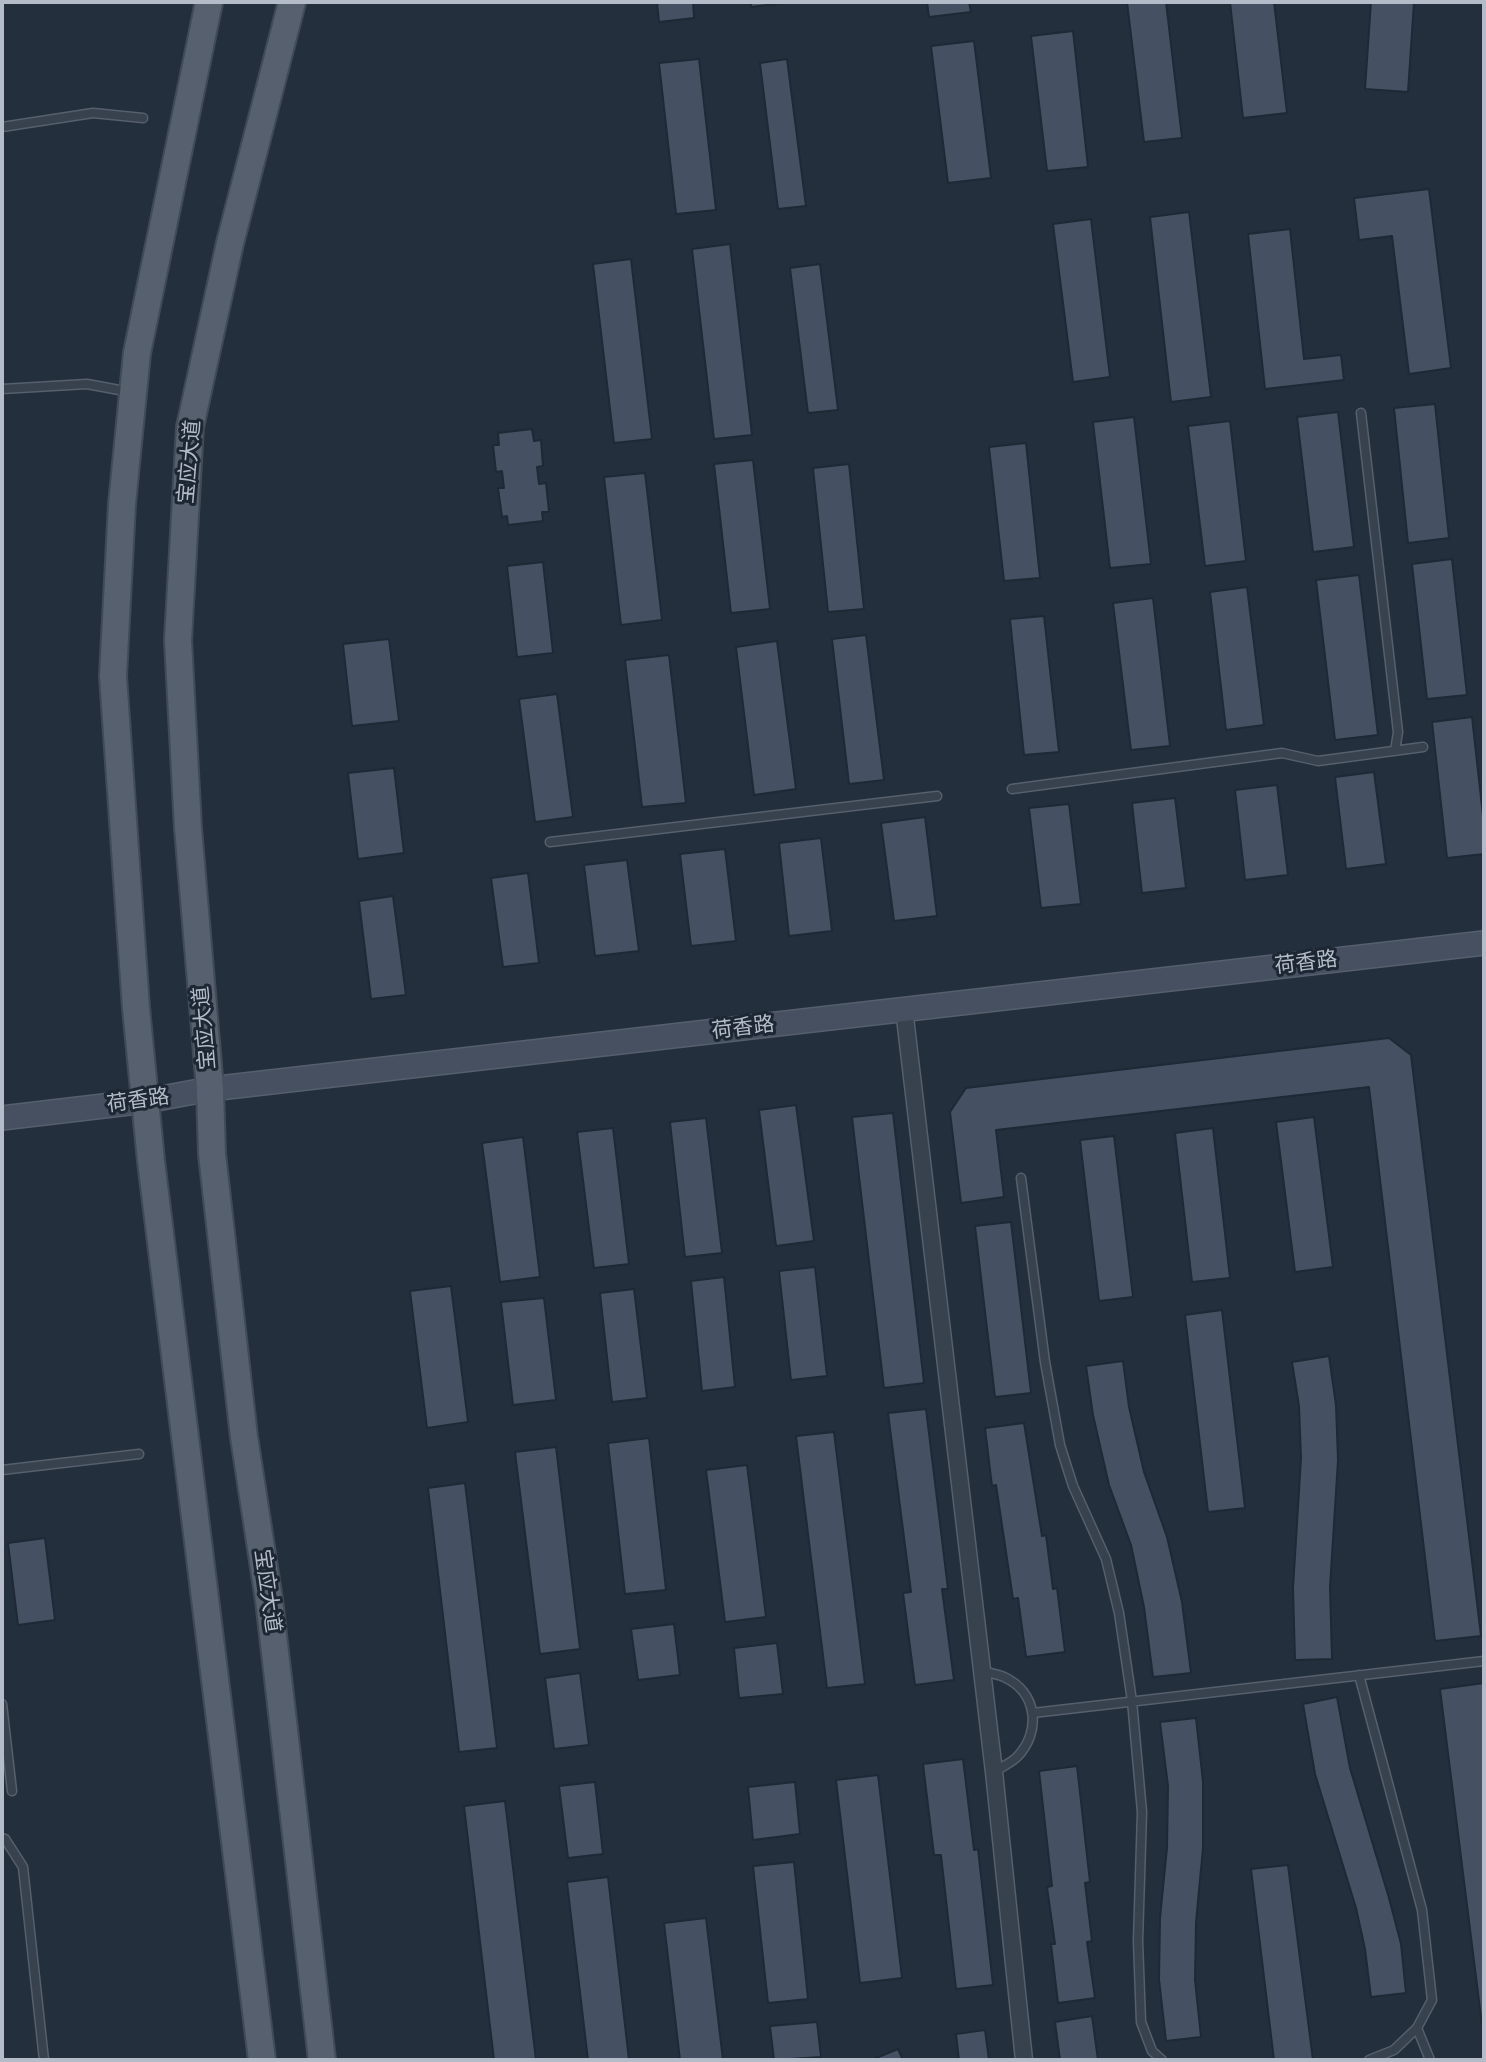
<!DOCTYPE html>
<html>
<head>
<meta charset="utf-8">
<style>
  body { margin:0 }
  #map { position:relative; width:1486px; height:2062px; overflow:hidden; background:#242f3e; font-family:Karla,sans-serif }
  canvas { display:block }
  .frame { position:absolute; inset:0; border:4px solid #b4bcc9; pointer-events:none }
</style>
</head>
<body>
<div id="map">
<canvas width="1486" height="2062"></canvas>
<div class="frame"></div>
</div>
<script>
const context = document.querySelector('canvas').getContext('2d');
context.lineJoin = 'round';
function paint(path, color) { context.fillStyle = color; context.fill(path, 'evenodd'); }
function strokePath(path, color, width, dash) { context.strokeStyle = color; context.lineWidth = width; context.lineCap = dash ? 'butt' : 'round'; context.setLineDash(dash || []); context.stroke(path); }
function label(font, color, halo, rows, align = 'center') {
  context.font = font + ' Karla,"Noto Sans SC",sans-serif'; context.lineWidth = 6; context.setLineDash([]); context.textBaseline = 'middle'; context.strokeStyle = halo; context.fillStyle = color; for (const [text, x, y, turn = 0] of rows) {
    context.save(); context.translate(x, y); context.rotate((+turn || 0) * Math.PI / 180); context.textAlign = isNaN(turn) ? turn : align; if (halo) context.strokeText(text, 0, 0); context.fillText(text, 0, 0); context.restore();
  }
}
const building = new Path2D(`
  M657 2H693L694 18 659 22Z
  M751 2H783V3L751 7Z
  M927 2H969L971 12 929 17Z
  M1127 2H1166L1182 138 1144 142Z
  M1230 2H1274L1287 113 1243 118Z
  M1371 2H1414L1408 92 1365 89Z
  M1073 31 1088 167 1047 171 1031 36Z
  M974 41 991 178 948 183 931 46Z
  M699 59 716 210 676 214 659 63Z
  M787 59 806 206 778 209 760 63Z
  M1429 189 1451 368 1409 374 1392 236 1359 240 1354 198Z
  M1189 212 1211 397 1171 402 1150 217Z
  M1091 219 1110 377 1073 382 1053 224Z
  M1290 229 1304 359 1341 355 1344 380 1265 389 1248 234Z
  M730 244 752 435 714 439 692 249Z
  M631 259 652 439 614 443 593 264Z
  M820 264 838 410 808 413 790 268Z
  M1435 404 1449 538 1408 543 1394 408Z
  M1338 412 1354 547 1313 552 1297 417Z
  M1134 417 1151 564 1110 568 1093 422Z
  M1230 421 1246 561 1205 566 1188 426Z
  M532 429 534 441 541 440 543 466 537 467 539 484 546 483 549 512H542L543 521 508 525 507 516 502 517 498 488H504L502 471 496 472 493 445H499L498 433Z
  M1026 443 1040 578 1004 581 989 447Z
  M753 460 770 609 731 613 714 464Z
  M849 464 864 609 828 612 813 468Z
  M645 473 662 620 621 625 604 477Z
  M1452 559 1467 695 1427 699 1412 564Z
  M543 562 553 653 517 657 507 566Z
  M1359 575 1378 735 1335 740 1316 580Z
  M1247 587 1264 725 1226 730 1210 592Z
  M1153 598 1170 746 1131 750 1113 603Z
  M1044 616 1059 752 1024 755 1010 619Z
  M866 635 884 780 849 784 832 639Z
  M389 639 399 721 352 726 343 644Z
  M777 641 796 789 754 795 736 647Z
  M669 655 686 803 642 807 625 660Z
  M557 694 573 817 535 822 519 699Z
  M1472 717 1484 825V854L1447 858 1432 722Z
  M394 768 404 853 358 859 348 773Z
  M1374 772 1386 864 1346 869 1335 777Z
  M1277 785 1288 875 1245 880 1235 790Z
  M1175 798 1186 888 1142 893 1132 803Z
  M1069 804 1081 904 1041 908 1029 808Z
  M925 817 937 916 894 921 881 823Z
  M821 838 832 931 789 936 779 843Z
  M725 849 736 941 691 946 680 854Z
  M627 860 639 951 595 956 584 865Z
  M528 873 539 963 503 967 491 878Z
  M393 896 406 995 371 999 359 901Z
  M1389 1038 1411 1055 1481 1636 1435 1641 1369 1087 996 1130 1004 1197 961 1203 950 1112 966 1088Z
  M796 1105 814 1241 776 1246 759 1110Z
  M893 1113 924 1383 884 1388 852 1117Z
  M1314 1117 1333 1267 1295 1272 1276 1122Z
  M706 1118 722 1253 685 1257 670 1122Z
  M613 1128 629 1264 594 1268 577 1132Z
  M1213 1128 1230 1278 1192 1282 1175 1133Z
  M1114 1136 1133 1297 1099 1301 1080 1140Z
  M523 1137 540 1277 500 1282 482 1143Z
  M1011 1222 1031 1393 995 1397 975 1226Z
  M815 1267 827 1376 791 1380 779 1271Z
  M724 1277 735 1387 702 1391 691 1281Z
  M451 1286 468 1422 427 1428 410 1291Z
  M634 1289 647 1398 612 1402 600 1293Z
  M544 1298 556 1400 513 1405 501 1302Z
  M1222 1310 1245 1508 1208 1512 1185 1315Z
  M1329 1356 1336 1405 1338 1460 1330 1587 1332 1659 1295 1660 1293 1588 1301 1458 1299 1406 1292 1362Z
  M1123 1361 1129 1407 1144 1472 1167 1537 1182 1602 1191 1673 1153 1677 1144 1607 1131 1545 1109 1485 1093 1415 1086 1366Z
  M926 1409 948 1589H942L954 1680 915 1685 903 1593 911 1592 888 1413Z
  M1024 1423 1042 1536 1046 1535 1053 1589 1057 1588 1065 1652 1026 1657 1018 1598 1013 1599 996 1485 992 1486 985 1428Z
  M834 1432 865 1684 827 1688 796 1436Z
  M649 1438 666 1590 625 1594 608 1443Z
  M556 1447 580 1649 540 1654 515 1452Z
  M747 1465 766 1617 725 1622 706 1470Z
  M465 1483 497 1748 459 1752 428 1488Z
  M45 1538 55 1620 18 1625 8 1543Z
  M674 1624 680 1675 638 1680 631 1629Z
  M777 1643 783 1694 739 1698 734 1648Z
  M580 1673 589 1745 554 1749 545 1678Z
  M1484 1683V2041L1440 1689Z
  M1337 1697 1350 1768 1389 1898 1401 1944 1406 1993 1371 1997 1365 1949 1356 1908 1315 1774 1303 1704Z
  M1196 1718 1203 1782V1848L1196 1922 1195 1980 1201 2037 1166 2041 1159 1979 1160 1918 1167 1848 1168 1786 1160 1722Z
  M963 1759 974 1850 978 1849 993 1985 956 1989 941 1855H934L923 1764Z
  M1077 1766 1090 1882 1085 1883 1092 1941 1087 1942 1095 1998 1058 2003 1051 1944H1055L1047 1887 1052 1886 1039 1771Z
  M878 1775 902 1978 860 1983 836 1780Z
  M595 1782 603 1854 568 1858 559 1786Z
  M795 1782 800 1834 753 1840 748 1787Z
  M505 1801 536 2060H494L464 1806Z
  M794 1862 808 1999 768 2003 753 1866Z
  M1288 1865 1313 2060H1274L1251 1869Z
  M608 1877 629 2060H588L567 1882Z
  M706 1918 723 2060H680L664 1923Z
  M1092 2016 1098 2060H1060L1055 2022Z
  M817 2022 821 2057 774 2060 770 2026Z
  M985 2030 989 2060H959L956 2034Z
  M898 2049 903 2060H871Z`);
paint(building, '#455162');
strokePath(building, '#1f2835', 2);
const lane = new Path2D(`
  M2 127 93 113 143 118
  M2 389 87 384 130 392
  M1361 413 1398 732 1395 751
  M1012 789 1282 753 1318 761 1423 747
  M550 842 937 796
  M1021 1178 1045 1362 1060 1445 1073 1486 1106 1559 1119 1613 1132 1701 1142 1812 1138 1941 1141 2022 1152 2051 1162 2060
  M2 1470 139 1454
  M982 1671C989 1673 998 1674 1004 1677 1037 1692 1042 1731 1017 1757 1011 1763 1001 1767 994 1772
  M1359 1675 1422 1910 1432 2000 1417 2028 1430 2060
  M2 1704 12 1791
  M1033 1713 1484 1661
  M2 1838 5 1839 23 1867 44 2060
  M1369 2060 1394 2050 1417 2028`);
const street = new Path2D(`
  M904 1009 994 1772 1024 2060`);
const secondary = new Path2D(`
  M2 1118 146 1101 210 1089 1484 943`);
const primary = new Path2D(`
  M209 2 137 353 122 504 113 676 136 1008 151 1161 262 2060
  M292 2 230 243 190 427 178 640 188 828 210 1089 212 1154 244 1437 269 1600 322 2060`);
strokePath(lane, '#565f6c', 11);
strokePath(street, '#565f6c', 19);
strokePath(secondary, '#565f6c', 26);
strokePath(primary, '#414a57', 30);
strokePath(lane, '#38414e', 8);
strokePath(street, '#38414e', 16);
strokePath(secondary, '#465061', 23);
strokePath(primary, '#56606e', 26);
label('21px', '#b4bcc9', '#1d2633', [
  ["宝应大道",190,462,-85],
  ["荷香路",1306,963,-7],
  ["宝应大道",205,1028,-95],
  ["荷香路",743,1028,-7],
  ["荷香路",138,1101,-8],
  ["宝应大道",267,1591,82]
]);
</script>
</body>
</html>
